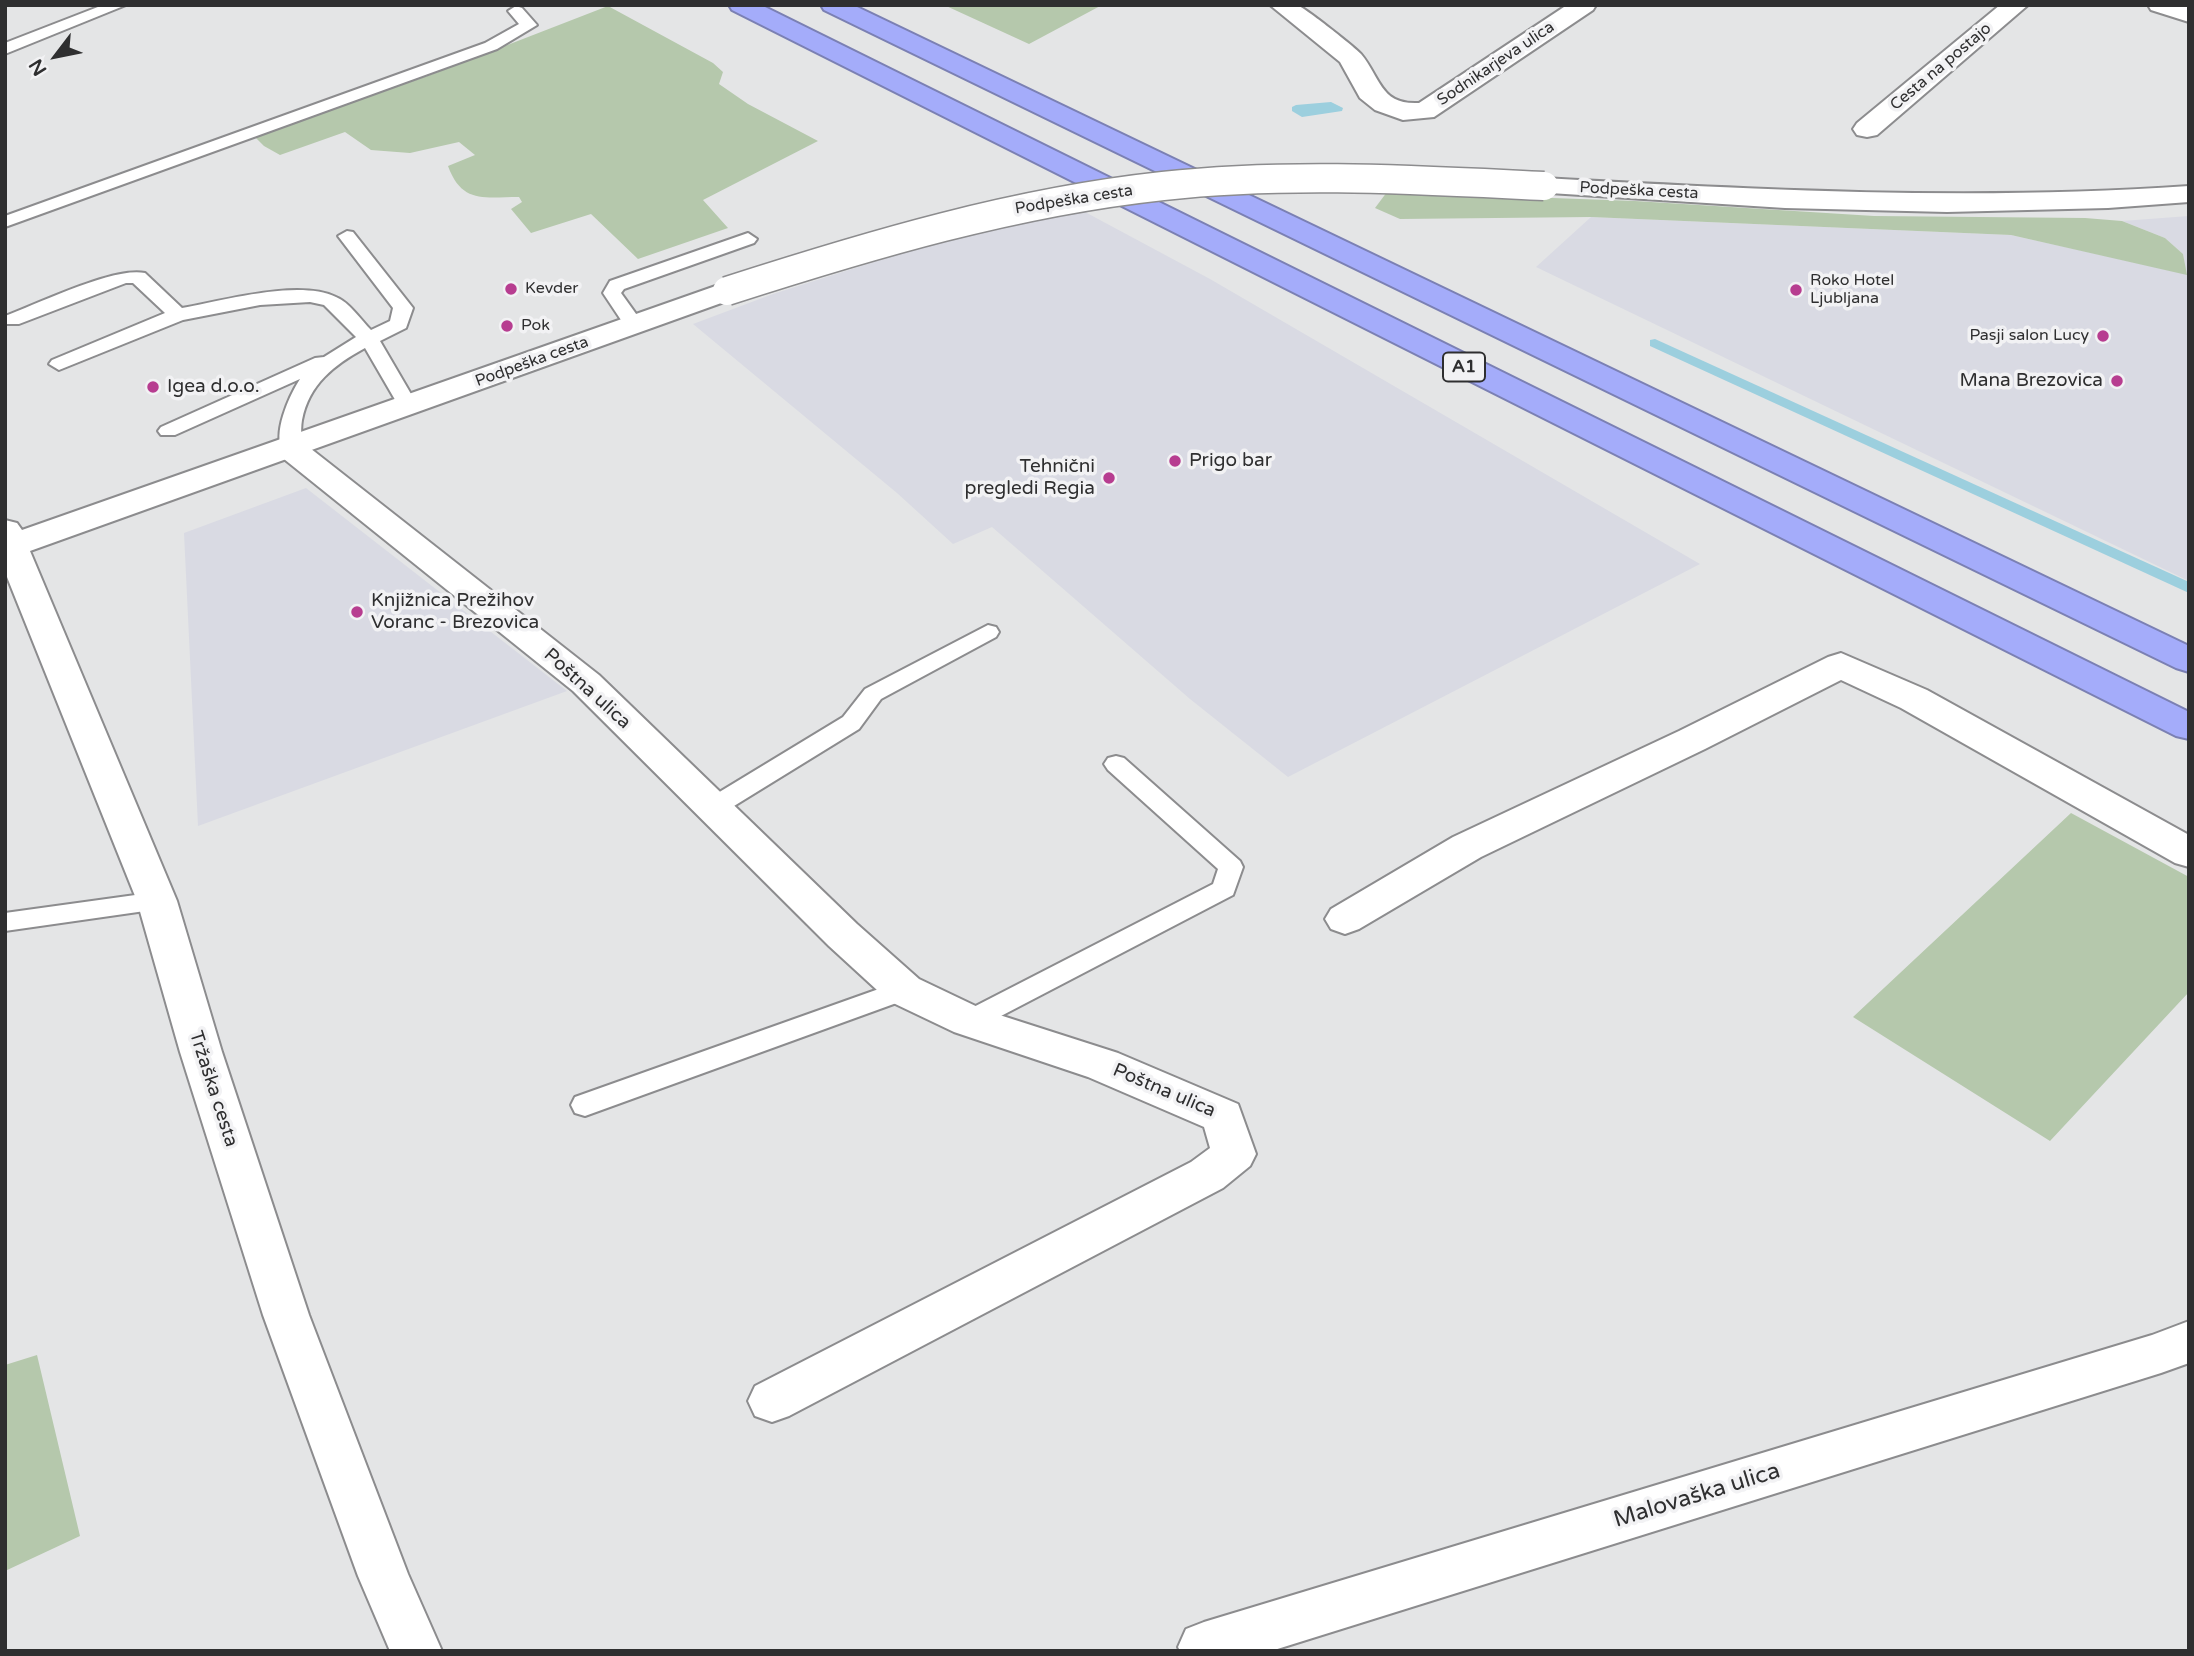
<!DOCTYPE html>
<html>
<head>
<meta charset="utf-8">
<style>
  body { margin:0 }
  #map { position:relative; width:2194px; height:1656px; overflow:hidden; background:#e4e5e6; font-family:"Varela Round",sans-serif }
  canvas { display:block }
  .frame { position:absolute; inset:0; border:7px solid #2f2f30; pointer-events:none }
  .north { position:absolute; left:21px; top:21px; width:70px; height:70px; -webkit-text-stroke:5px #f2f2f4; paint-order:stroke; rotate:238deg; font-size:19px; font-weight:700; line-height:28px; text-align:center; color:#2f2f30 }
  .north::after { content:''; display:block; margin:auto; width:24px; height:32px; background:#2f2f30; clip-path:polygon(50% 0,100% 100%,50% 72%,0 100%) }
</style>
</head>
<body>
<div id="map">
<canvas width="2194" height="1656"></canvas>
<div class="frame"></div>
<div class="north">N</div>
</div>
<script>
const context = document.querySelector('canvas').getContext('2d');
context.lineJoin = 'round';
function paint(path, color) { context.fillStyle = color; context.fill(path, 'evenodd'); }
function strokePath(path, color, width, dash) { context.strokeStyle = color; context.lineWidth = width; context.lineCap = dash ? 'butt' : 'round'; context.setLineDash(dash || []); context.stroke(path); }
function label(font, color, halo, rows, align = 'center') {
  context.font = font + ' "Varela Round",sans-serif'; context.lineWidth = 7; context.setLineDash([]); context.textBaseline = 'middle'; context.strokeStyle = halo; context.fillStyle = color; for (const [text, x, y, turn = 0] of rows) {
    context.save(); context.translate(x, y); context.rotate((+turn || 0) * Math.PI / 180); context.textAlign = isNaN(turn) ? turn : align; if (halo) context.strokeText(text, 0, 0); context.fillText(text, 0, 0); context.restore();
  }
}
paint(new Path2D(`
  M1085 212 1210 279 1700 564 1288 777 1190 699 992 527 953 544 897 493 693 324 773 294 912 250 1031 219Z
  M2189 216V581L1536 267 1591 217 2011 235 2186 274 2183 254 2165 238 2122 221Z
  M306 488 567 691 198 826 184 533Z`), '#d9dae3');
paint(new Path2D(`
  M944 5H1102L1029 44Z
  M608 6 713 63 723 72 719 84 748 104 818 141 703 200 728 228 638 259 591 214 531 233 511 209 522 202 519 197C484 197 462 204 448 166L475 155 459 142 410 153 371 150 345 132 280 155 264 146 255 137 430 75Z
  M1387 192 1635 201 1874 216 2085 218 2122 221 2165 238 2183 254 2187 275 2011 235 1591 217 1400 219 1375 208Z
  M2071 813 2189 877V992L2050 1141 1853 1017Z
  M37 1355 80 1536 5 1571V1365Z`), '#b5c8ac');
paint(new Path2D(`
  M1331 102 1343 108 1342 111 1302 117 1292 111V107L1296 105Z`), '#9ccfde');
paint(new Path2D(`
  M1655 339 2189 582V593L1650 346V340Z`), '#9ccfde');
const lane = new Path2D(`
  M103 5H126L5 54V43Z
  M516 6 522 8 537 25 497 49 5 227V216L485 43 519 24 508 11Z
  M347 231 353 232 413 308 406 328 380 341 418 406 415 410H401L365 348C334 365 309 384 302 420 300 431 303 443 297 452H283C272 434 289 396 300 379L175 435H161L158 431 161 427 315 358 324 357 356 337 324 305 310 302 260 305 183 320 59 370 49 364 52 360 165 313 133 283H126L19 324H5V316C37 304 115 266 145 273L182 308C222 301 299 279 336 297 349 302 361 320 371 330L390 321 393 308 338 236Z
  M748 233 757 239 754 243 624 289 621 293 644 325 641 329H627L603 293 610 281Z
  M988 625 996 627 999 632 996 637 881 699 859 729 721 814 712 817 703 814 700 808 703 802 843 717 865 689Z
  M1116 756 1124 758 1240 861 1243 867 1233 895 978 1028 969 1031 960 1028 956 1021 960 1014 1213 884 1218 869 1108 770 1104 764 1108 758Z
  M157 892 166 894 170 901 166 908 5 931V913Z
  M904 980 913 983 917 990 913 997 585 1116 575 1113 571 1105 575 1097Z`);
const street = new Path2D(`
  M1270 5C1278 5 1289 3 1297 5 1304 7 1356 48 1361 54 1381 78 1380 105 1419 103L1567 5H1596L1593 10 1434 117 1403 120 1375 110 1360 98 1340 62Z
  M2000 5H2028L1877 135 1867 137 1857 135 1853 129 1857 123Z
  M2148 5 2189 7V22L2151 10Z
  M290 438 301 441 599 675 857 924 919 979 984 1010 1118 1053 1238 1104 1256 1154 1250 1166 1223 1188 789 1416 772 1422 755 1416 748 1401 755 1386 1191 1162 1210 1148 1204 1127 1088 1077 954 1032 889 1001 829 946 573 691 279 455 274 448 279 441Z
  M1841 653 1927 690 2189 835V867L2175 863 1901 708 1841 680 1705 749 1481 857 1359 929 1345 934 1331 929 1325 919 1331 909 1453 837 1679 731 1828 657Z
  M2189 1321V1363L2161 1373 1271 1651H1180L1178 1647 1186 1629 1204 1622 2152 1335Z`);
const secondary = new Path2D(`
  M1544 178C1759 190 1973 201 2189 186V202L2108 208 1947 212 1785 208 1534 192 1530 186 1534 180Z
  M727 282 738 285 742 291 738 297 30 551 177 901 222 1052 309 1315 408 1574 442 1651H390L358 1576 263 1315 180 1052 137 901 5 572V520L17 523 22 530Z`);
const highway = new Path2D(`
  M729 5H761L2189 712V739L2176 736 732 10Z
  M821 5H853L2189 646V672L2176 668 824 10Z`);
strokePath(lane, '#8c8c8e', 4);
strokePath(street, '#8c8c8e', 4);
strokePath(secondary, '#8c8c8e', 4);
strokePath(highway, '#7b80b3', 4);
paint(lane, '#fff');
paint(street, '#fff');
paint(secondary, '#fff');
paint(highway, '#a4acfa');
const secondaryBridge = new Path2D(`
  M727 291C870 245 1014 202 1163 186 1290 172 1417 180 1544 186`);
strokePath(secondaryBridge, '#8c8c8e', 31, []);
strokePath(secondaryBridge, '#fff', 28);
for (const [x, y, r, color] of [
  [511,289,7,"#b73d90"],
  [1796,290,7,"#b73d90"],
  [507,326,7,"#b73d90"],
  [2103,336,7,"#b73d90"],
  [2117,381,7,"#b73d90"],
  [153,387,7,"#b73d90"],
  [1175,461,7,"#b73d90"],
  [1109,478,7,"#b73d90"],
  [357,612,7,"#b73d90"]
]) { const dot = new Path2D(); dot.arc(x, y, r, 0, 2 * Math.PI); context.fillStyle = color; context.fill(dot); strokePath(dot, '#f2f2f4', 2.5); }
label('16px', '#2f2f30', '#f2f2f4', [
  ["Sodnikarjeva ulica",1496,64,-34],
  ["Cesta na postajo",1941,67,-40],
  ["Podpeška cesta",1639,191,3],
  ["Podpeška cesta",1074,200,-9],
  ["Podpeška cesta",532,362,-20]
]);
label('16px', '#2f2f30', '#f2f2f4', [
  ["Roko Hotel",1810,281],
  ["Ljubljana",1810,299],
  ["Kevder",525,289],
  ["Pok",521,326],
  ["Pasji salon Lucy",2089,336,"right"]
], 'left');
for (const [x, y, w] of [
  [1464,367,42]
]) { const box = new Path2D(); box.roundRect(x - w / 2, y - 14.5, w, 29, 5); context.fillStyle = '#f2f2f4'; context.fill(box); strokePath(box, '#2f2f30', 2); }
label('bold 18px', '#2f2f30', null, [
  ["A1",1464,367]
]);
label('19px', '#2f2f30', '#f2f2f4', [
  ["Mana Brezovica",2103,381,"right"],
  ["Igea d.o.o.",167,387],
  ["Prigo bar",1189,461],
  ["Tehnični",1095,467,"right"],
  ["pregledi Regia",1095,489,"right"],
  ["Knjižnica Prežihov",371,601],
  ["Voranc - Brezovica",371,623]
], 'left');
label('19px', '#2f2f30', '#f2f2f4', [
  ["Poštna ulica",587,689,42],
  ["Tržaška cesta",213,1089,72],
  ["Poštna ulica",1164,1091,23]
]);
label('23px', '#2f2f30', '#f2f2f4', [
  ["Malovaška ulica",1697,1496,-17]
]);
</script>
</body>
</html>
